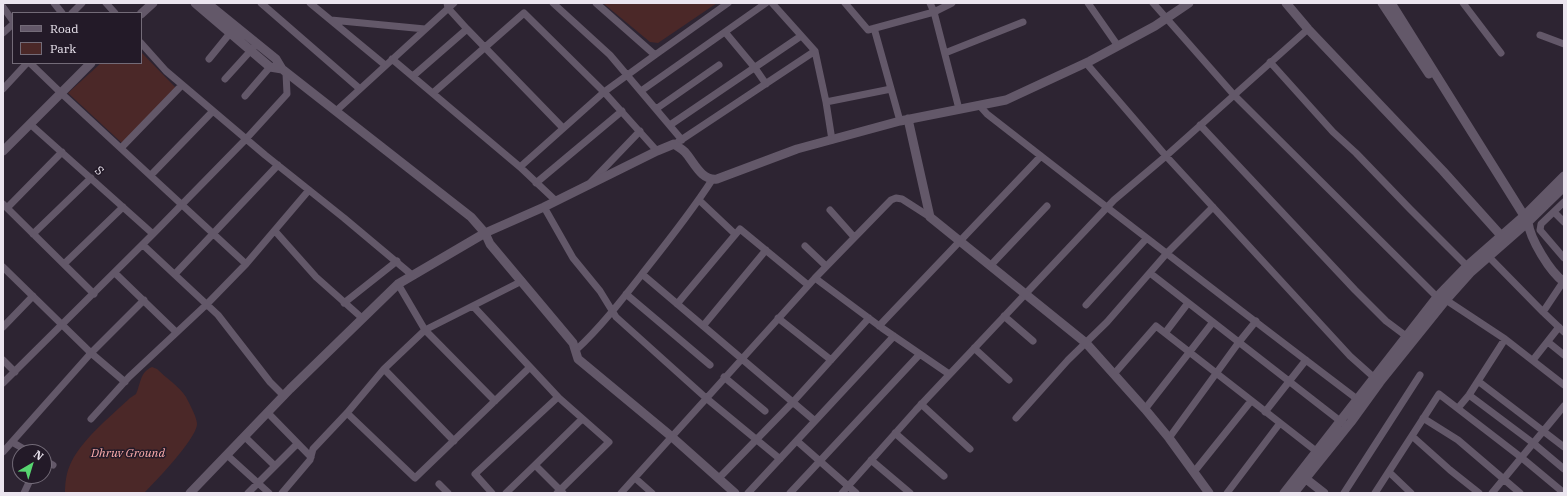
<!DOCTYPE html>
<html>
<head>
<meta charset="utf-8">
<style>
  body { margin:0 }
  #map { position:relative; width:1567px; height:496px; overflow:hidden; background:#2d2432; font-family:"IBM Plex Serif",serif }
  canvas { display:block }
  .frame { position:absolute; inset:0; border:4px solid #ebe5ef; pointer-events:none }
  .legend { position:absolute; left:12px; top:12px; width:130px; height:52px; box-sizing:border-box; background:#231a28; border:1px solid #736b78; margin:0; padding:5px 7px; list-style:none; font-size:12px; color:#ebe5ef }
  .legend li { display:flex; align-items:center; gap:8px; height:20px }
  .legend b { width:20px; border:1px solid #736b78 }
  .north { position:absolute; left:12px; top:444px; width:40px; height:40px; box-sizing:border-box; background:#231a28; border:1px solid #736b78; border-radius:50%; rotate:38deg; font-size:11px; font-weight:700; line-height:16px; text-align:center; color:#ebe5ef }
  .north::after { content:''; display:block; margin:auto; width:14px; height:18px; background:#57d570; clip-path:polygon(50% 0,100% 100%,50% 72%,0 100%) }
</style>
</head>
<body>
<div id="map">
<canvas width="1567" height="496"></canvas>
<div class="frame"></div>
<ul class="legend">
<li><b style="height:5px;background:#635869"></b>Road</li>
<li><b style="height:11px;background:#4b2828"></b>Park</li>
</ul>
<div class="north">N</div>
</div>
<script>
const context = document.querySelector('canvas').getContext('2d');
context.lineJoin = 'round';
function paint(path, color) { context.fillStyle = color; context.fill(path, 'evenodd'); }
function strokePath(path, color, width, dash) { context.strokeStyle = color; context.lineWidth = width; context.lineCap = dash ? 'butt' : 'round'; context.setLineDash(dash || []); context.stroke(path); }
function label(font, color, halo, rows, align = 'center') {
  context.font = font + ' "IBM Plex Serif",serif'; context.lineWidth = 3; context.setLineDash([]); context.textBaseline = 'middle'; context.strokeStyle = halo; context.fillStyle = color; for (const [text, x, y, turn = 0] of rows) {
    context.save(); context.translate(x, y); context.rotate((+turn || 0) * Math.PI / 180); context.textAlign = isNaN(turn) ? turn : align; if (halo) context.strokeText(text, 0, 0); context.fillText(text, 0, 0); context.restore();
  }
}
paint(new Path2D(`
  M603 3H717L658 43 650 42Z
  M141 52 176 88 123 144 68 93 101 63H141Z
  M152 367 157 369C166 378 179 386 186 397 189 403 198 419 197 425 195 440 156 481 144 493H65C65 485 66 473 70 465 80 441 111 416 130 398L136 394C141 383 140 372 152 367Z`), '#4b2828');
strokePath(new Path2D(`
  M54 3 62 13
  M106 3 115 13
  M261 3 360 89
  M310 3 385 65
  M447 3 448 8 467 29 563 128
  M553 3 610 55 682 140
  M772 3 815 51 826 102 832 140
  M845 3 868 30 934 12 930 3
  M952 3 934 12 959 109
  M1088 3 1118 46
  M1153 3 1234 95 1437 297 1446 300 1505 339 1564 385
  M1463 3 1501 53
  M3 7 13 21
  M72 13 82 3
  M331 20 425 29
  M874 28 900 121
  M725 32 755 68 766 84
  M3 33 13 24
  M1540 35 1564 44
  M141 43 166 71 265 155 344 218 412 275
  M945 53 1023 22
  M655 55 728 3
  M209 59 231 32
  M392 59 520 167 556 201
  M1270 62 1333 132 1356 153 1410 209 1467 266
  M30 63 61 93 246 264 309 190
  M1086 63 1166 156 1350 356 1378 381
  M413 76 467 29
  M225 79 254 47
  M3 89 27 63
  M641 91 766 3
  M433 93 524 13 604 92 657 151
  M245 96 270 67
  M826 102 891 89
  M979 105 987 114C1110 210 1233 305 1357 399
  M656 109 719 65
  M336 111 454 3
  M30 124 153 234
  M670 125 801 36
  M1200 125 1355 290 1386 321 1406 336
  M678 142 815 51
  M121 148 182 85
  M520 167 604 92 655 55 596 3
  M151 175 213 111
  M591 182 640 131
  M536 183 622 111
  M699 200 735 234
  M1564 202 1541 224 1540 230 1564 258
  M3 204 94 294
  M544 207 573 258 600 291 616 317 706 398 780 459
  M7 208 62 152
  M830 210 854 237
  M1554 212 1564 222
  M275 231 316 277 362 318
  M33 234 91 178
  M143 245 218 315 270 382 284 396
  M805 246 826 266
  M1488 256 1543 312 1564 332
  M64 264 123 207
  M990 266 1047 206
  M3 267 91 353 125 382
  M115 273 176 332
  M1150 273 1344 424
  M175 274 278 165
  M642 274 815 421
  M815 278 882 328 949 374
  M398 284 425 330 495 401
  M626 294 710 365
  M344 303 397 261
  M677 304 740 229 808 285
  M1086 305 1146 239
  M473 306 558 397 609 442 557 493
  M1543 312 1563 282
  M1004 316 1033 341
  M778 318 831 360
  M703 326 766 250
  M879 326 1041 156
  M3 327 33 296
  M1165 333 1188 303
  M1548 342 1564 355
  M974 348 1009 380
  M576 350C602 326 624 297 646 269 669 240 692 211 712 180
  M3 360 15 372
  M1533 360 1559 327
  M384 369 454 441
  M1114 374 1156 326 1316 451
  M724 377 765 411
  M1478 381 1564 447
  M3 383 153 234 246 139 287 94 286 73
  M1469 395 1533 443 1564 469
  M921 404 970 449
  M1458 408 1469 395 1505 339
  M1145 409 1213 322
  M1265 412 1306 360
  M268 413 311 457
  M347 413 415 478 529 368
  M1016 418 1068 360 1107 322 1167 253 1213 207
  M1423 418 1458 440 1520 493
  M91 419 129 377 207 304 246 264
  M895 433 944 476
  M1412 436 1450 470 1479 493
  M245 437 275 466
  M1169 438 1239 342 1256 321
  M797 441 856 493
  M12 442 29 452
  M3 452 91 353 144 300
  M227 455 269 493
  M44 460 53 465
  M871 460 910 493
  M1194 472 1251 401
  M1389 472 1411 493
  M635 478 652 493
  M719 478 793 402 869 318
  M439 484 448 493
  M24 493 32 476
  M248 493 297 444
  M282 493 310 460 313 449 347 413 384 369 425 330 522 281
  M492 493 475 474 558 397
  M506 493 535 465
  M563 493 535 465 582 419
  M621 493 815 278 891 200 896 198 902 199 930 217
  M748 493 894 336
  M790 493 920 354
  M842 493 916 410 1114 200 1166 156 1308 29
  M1227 493 1280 423
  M1344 493 1420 375
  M1375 493 1439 394 1522 458 1564 493
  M1492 493 1564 406`), '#635869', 7);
strokePath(new Path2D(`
  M195 3 270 67 282 69
  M207 3 276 59 282 69 471 217 485 233 490 244 573 343 578 359 672 437 735 493
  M1286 3 1308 29 1443 171 1505 240
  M1382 3 1429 74
  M1391 3 1528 222C1530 239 1550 272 1564 282
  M141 14 153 3
  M908 119 930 217 1086 343 1145 409 1169 438 1209 493
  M3 151 91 63
  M1301 475 1324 493
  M190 493 290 389 398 284 485 233 544 207 657 151 674 144C678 147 682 149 685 152 694 162 701 181 717 179L797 149 900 121 1006 100 1090 61 1155 26 1189 3
  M1284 493 1437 297 1467 266 1524 216 1564 176
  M1294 493 1351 422 1380 382 1446 300 1471 272 1528 222 1564 187`), '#635869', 9);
label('12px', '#ebe5ef', '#231a28', [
  ["S",99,171,42]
]);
label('italic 12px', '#fdacac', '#231a28', [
  ["Dhruv Ground",128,454]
]);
</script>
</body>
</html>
